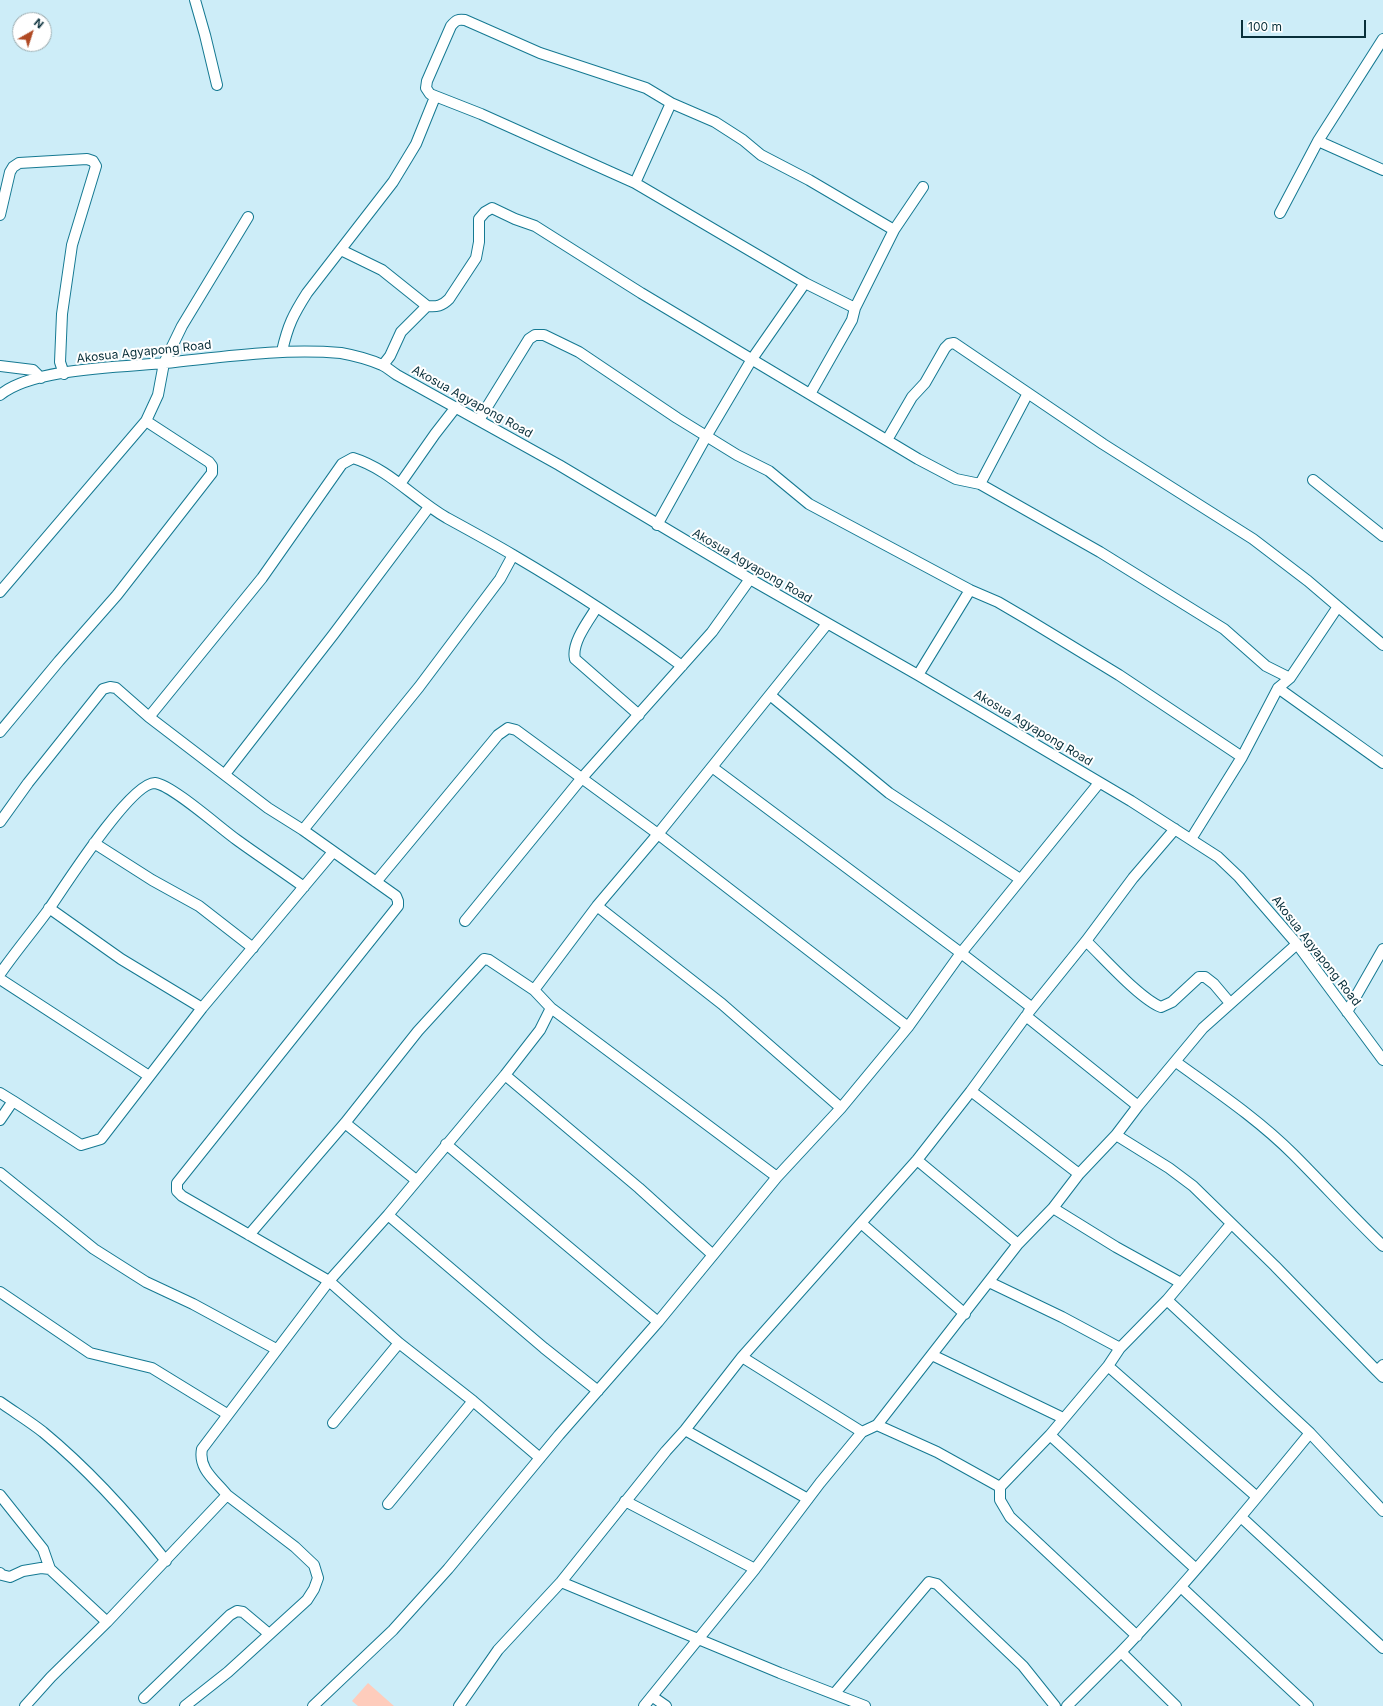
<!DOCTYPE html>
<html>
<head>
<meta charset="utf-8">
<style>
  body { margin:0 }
  #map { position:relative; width:1383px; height:1706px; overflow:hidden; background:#cdedf8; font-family:Inter,sans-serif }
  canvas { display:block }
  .north { position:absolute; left:12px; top:12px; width:40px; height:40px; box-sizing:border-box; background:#fff; border:1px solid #9cacb0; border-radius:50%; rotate:39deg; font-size:11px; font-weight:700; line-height:16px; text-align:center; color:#082f3a }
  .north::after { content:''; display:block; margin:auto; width:14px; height:18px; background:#b04923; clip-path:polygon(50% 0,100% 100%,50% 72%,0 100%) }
  .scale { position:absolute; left:1241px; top:20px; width:125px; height:18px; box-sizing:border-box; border:2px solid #082f3a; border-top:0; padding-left:5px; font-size:12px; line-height:14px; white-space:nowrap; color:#082f3a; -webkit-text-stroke:3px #fff; paint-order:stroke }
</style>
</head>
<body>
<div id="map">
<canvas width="1383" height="1706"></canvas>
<div class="north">N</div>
<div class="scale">100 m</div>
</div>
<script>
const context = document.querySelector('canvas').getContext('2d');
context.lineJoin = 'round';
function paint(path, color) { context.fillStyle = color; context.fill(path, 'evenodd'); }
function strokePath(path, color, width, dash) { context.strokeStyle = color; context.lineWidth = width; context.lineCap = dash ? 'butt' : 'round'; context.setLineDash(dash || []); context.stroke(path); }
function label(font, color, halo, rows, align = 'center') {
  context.font = font + ' Inter,sans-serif'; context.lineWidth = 4; context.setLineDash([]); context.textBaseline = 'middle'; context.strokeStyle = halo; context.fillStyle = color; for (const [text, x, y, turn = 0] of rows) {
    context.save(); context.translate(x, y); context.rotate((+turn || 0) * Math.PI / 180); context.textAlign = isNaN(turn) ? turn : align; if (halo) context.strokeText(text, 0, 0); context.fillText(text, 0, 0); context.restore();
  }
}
paint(new Path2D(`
  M368 1683 394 1706H358L352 1701Z`), '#feccbc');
const minor = new Path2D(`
  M195 0 205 35 217 85
  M671 103 715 122 743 140 761 155 809 180 894 230
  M1318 141 1383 170
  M635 183 671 103 646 88 540 53 465 20C458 19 456 20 451 26L427 81 426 88 430 94 481 114 635 183 805 283 855 308
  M1280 213 1318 141 1383 39
  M0 215 10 172 13 167 19 163 87 159 93 161 96 166 72 245 62 314 60 362 64 374
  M341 250 382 270 427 306C437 307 442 306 449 299L476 258 479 242V219L485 212 492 208 515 219 535 226 641 293 918 459 956 479 980 484 1100 552 1224 629 1266 666 1290 678
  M282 351C288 325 293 315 307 293L393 182 416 144 435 97
  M383 365 390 356 401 332 427 306
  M0 366 33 370 41 378
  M810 394 852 320 855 308 894 230 923 187
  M0 395C32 368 122 367 165 363 224 357 281 348 341 353 352 355 371 360 382 365 387 367 392 372 397 375L559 465 750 579 918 675 1131 801 1218 857 1239 877 1297 944 1383 1060
  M479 420 529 339 535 335H544L579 352 677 418 737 455 769 471 809 504 970 590 998 602 1027 619 1119 675 1242 757
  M887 440 912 397 925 383 945 348 949 344 954 343 1103 444 1253 539 1308 581 1383 645
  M1313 480 1383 536
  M400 484 435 434 456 407
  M980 484 1028 393
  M657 525 707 435 752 359 805 283
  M0 592 146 421 158 395 164 363 182 326 248 217
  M597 607C589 620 571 643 575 659L639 715
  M918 675 970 590
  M1278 688 1383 763
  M770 695 889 793 1020 879
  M149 717 262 578 342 464 353 458C389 469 414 499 447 518 469 530 491 542 513 555 571 589 628 626 682 666
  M0 732 59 661 117 595 212 473V466L209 462 146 421
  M225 774 333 635 429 507
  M0 822 28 783 103 689 110 687 116 688 149 717 268 808 303 830 396 896 398 901V906L177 1183V1191L182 1196 329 1281 399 1343 473 1401 540 1458
  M303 830 419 687 500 579 513 555
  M1191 839 1242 757 1278 688 1290 678 1337 608
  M94 843 152 880 199 906 253 948
  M376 882 498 735 508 728 516 730 658 834 908 1027
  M597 906 722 1004 841 1108
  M49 908 121 959 202 1008
  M465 921 581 779 712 632 750 579
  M1086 941C1104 958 1140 999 1161 1007L1172 1002 1199 977H1205L1214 984 1230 1003
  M0 974C15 952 33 931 49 909 64 887 131 782 155 783 172 785 220 828 237 840 259 856 282 871 304 887
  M0 979 149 1076
  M1031 1007 961 953 1099 783
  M551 1008 777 1177
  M1347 1012 1383 949
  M1028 1013 1086 941 1133 878 1175 829
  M1176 1062C1216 1091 1258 1119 1293 1154 1323 1184 1352 1216 1383 1246
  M505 1075 639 1188 713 1255
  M971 1091 1079 1174
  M0 1093 13 1101
  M0 1120 13 1101 81 1145 101 1139 202 1008 333 852
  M345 1123 416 1180
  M1116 1135 1169 1168 1193 1186 1275 1266 1377 1371
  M446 1144 658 1322
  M917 1160 1018 1244
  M0 1173 94 1249 146 1282 193 1304 276 1349
  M1053 1208 1116 1247 1181 1283
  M388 1215 544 1348 598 1391
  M249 1235 345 1123 418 1031 482 961 484 959 489 960 534 990
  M989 1282 1062 1317 1120 1348
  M0 1292 90 1353 152 1368 227 1414
  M1167 1300 1310 1433 1383 1511
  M965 1314 861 1223 917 1160 971 1091 1026 1016 1138 1106
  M932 1355 1063 1418
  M742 1357 862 1432
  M1383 1365 1377 1371 1383 1377
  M1108 1366 1257 1497
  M0 1402C14 1412 29 1421 43 1432 89 1470 129 1514 166 1561
  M333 1423 399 1343
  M877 1425 937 1452 1000 1487
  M685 1430 808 1499
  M1050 1435 1196 1569
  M0 1495 43 1549 50 1569
  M625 1501 755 1569
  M388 1504 473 1401
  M1241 1517 1383 1648
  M0 1573 2 1575 10 1577 23 1571 41 1568 50 1569 107 1622
  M561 1582 780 1673 865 1706
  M1181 1587 1308 1706
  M1137 1636 1010 1517 1000 1500V1487L1050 1435 1108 1366 1120 1348 1167 1300 1231 1224
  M835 1693 929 1582 937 1584 1023 1666 1055 1706
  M653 1697 666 1706
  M144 1698 230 1615 237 1611 243 1612 268 1633
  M25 1706 51 1677 107 1622 227 1495C215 1480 198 1469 202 1449L329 1281 388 1215 505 1075 540 1030 551 1008 534 990 597 906 658 834 827 624
  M185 1706 228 1672 307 1600 314 1589 318 1578 314 1565 295 1547 227 1495
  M313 1706 393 1630 448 1569 559 1435 658 1322 777 1177 841 1108 908 1027 961 953 712 767
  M459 1706 498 1650 561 1582 666 1451 685 1430 742 1357 861 1223
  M644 1706 755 1569 820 1483 862 1432 877 1425 1018 1244 1053 1208 1079 1174 1116 1135 1138 1106 1203 1028 1297 944
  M1067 1706 1121 1652
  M1176 1706 1121 1652C1188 1582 1249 1507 1310 1433`);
strokePath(minor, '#157992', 12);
strokePath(minor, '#fff', 10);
label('12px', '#082f3a', '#fff', [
  ["Akosua Agyapong Road",144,352,-6],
  ["Akosua Agyapong Road",472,402,29],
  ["Akosua Agyapong Road",752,566,30],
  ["Akosua Agyapong Road",1033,728,31],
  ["Akosua Agyapong Road",1316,951,52]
]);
</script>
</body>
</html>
